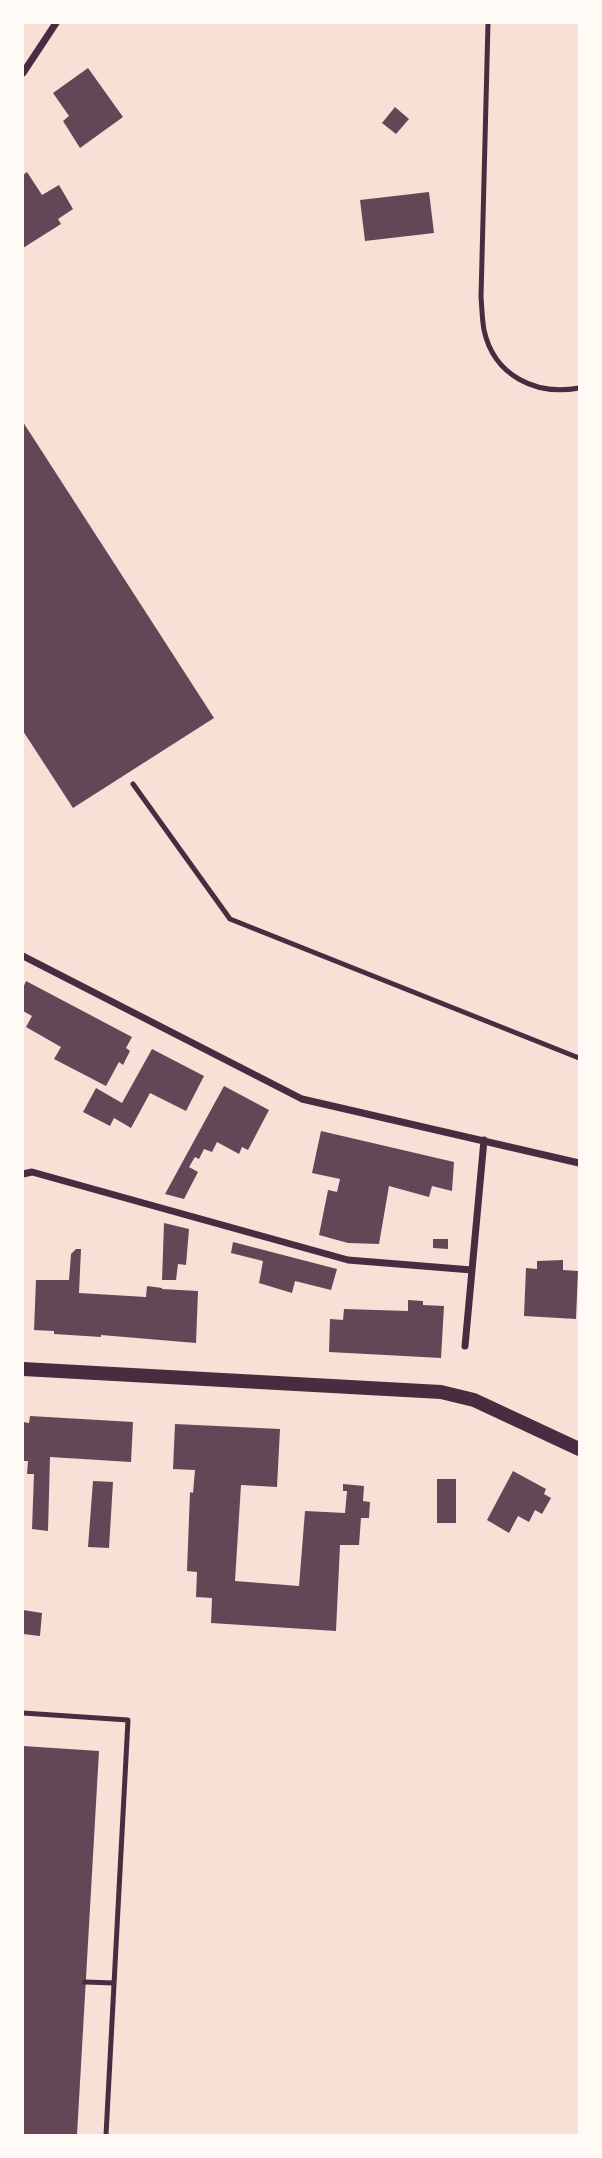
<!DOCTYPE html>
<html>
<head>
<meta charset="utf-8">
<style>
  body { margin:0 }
  #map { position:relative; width:602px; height:2158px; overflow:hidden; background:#f7e1d7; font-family:"Golos Text",sans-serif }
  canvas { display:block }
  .frame { position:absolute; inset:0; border:24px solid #fffaf5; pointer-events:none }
</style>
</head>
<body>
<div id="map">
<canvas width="602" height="2158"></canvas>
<div class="frame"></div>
</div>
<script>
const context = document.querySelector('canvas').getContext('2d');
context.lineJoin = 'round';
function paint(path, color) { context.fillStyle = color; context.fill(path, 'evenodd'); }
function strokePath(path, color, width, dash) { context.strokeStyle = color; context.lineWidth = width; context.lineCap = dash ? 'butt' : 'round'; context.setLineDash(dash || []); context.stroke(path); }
paint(new Path2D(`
  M88 68 123 117 80 148 63 121 69 116 53 93Z
  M395 107 409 119 396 134 382 123Z
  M27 172 42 195 59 185 73 209 58 219 61 224 23 248V175Z
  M429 192 434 233 365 241 360 200Z
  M23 422 214 718 73 808 23 731Z
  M26 981 132 1037 126 1048 130 1051 123 1065 119 1062 106 1086 54 1059 61 1047 26 1027 32 1016 23 1011V988Z
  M152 1049 204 1076 186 1111 150 1093 131 1128 114 1118 110 1126 83 1112 96 1088 122 1103Z
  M224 1086 269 1110 248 1150 242 1147 239 1154 217 1142 212 1152 204 1149 199 1159 195 1157 189 1167 198 1172 184 1199 165 1194Z
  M321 1131 454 1162 452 1191 432 1186 429 1197 389 1186 379 1244 348 1243 319 1235 328 1190 337 1192 340 1179 312 1173Z
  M164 1223 189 1229 186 1265 178 1264 176 1280H162Z
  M433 1239H448V1249L433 1248Z
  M233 1242 337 1269 331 1290 295 1281 292 1293 259 1283 263 1261 231 1253Z
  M76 1249H81L79 1293 146 1297 147 1286 162 1288V1289L198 1291 196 1343 101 1335V1337L54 1334V1331L34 1330 36 1280H69L71 1254Z
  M563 1260V1270L578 1271 576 1319 524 1316 526 1268 537 1269V1261Z
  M408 1300 423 1301V1305L444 1306 441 1358 329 1352 330 1319 343 1320 344 1309 408 1311Z
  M30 1416 133 1422 131 1462 50 1457 48 1531 32 1529 34 1474H27L28 1461H23V1422L29 1423Z
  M175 1424 280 1429 277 1487 241 1485 235 1581 299 1586 305 1511 345 1513 347 1491H343V1484L364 1486 363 1501 370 1502 369 1518H361L359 1545H340L336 1631 211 1623 212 1598 196 1597 197 1572 187 1571 190 1492 193 1493 195 1470 173 1469Z
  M513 1471 546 1489 544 1494 551 1498 542 1514 535 1510 529 1522 518 1516 509 1533 487 1520Z
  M437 1479H456V1523H437Z
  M93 1481 113 1482 109 1548 88 1547Z
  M23 1610 42 1613 40 1636 23 1634Z
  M23 1746 99 1751 77 2135H23Z`), '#644757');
strokePath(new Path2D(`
  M488 23 481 297C482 308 482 319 484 330 494 376 536 396 579 388
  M133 784 230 919 579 1058
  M23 1713 128 1720 106 2135
  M85 1982 114 1983`), '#4a2c40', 5);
strokePath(new Path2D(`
  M23 73 56 23
  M23 956 302 1099 579 1163
  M23 1174 32 1172 348 1260 472 1270
  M465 1346 484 1140`), '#4a2c40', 7);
strokePath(new Path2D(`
  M23 1369 441 1392 474 1400 579 1449`), '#4a2c40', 14);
</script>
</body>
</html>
